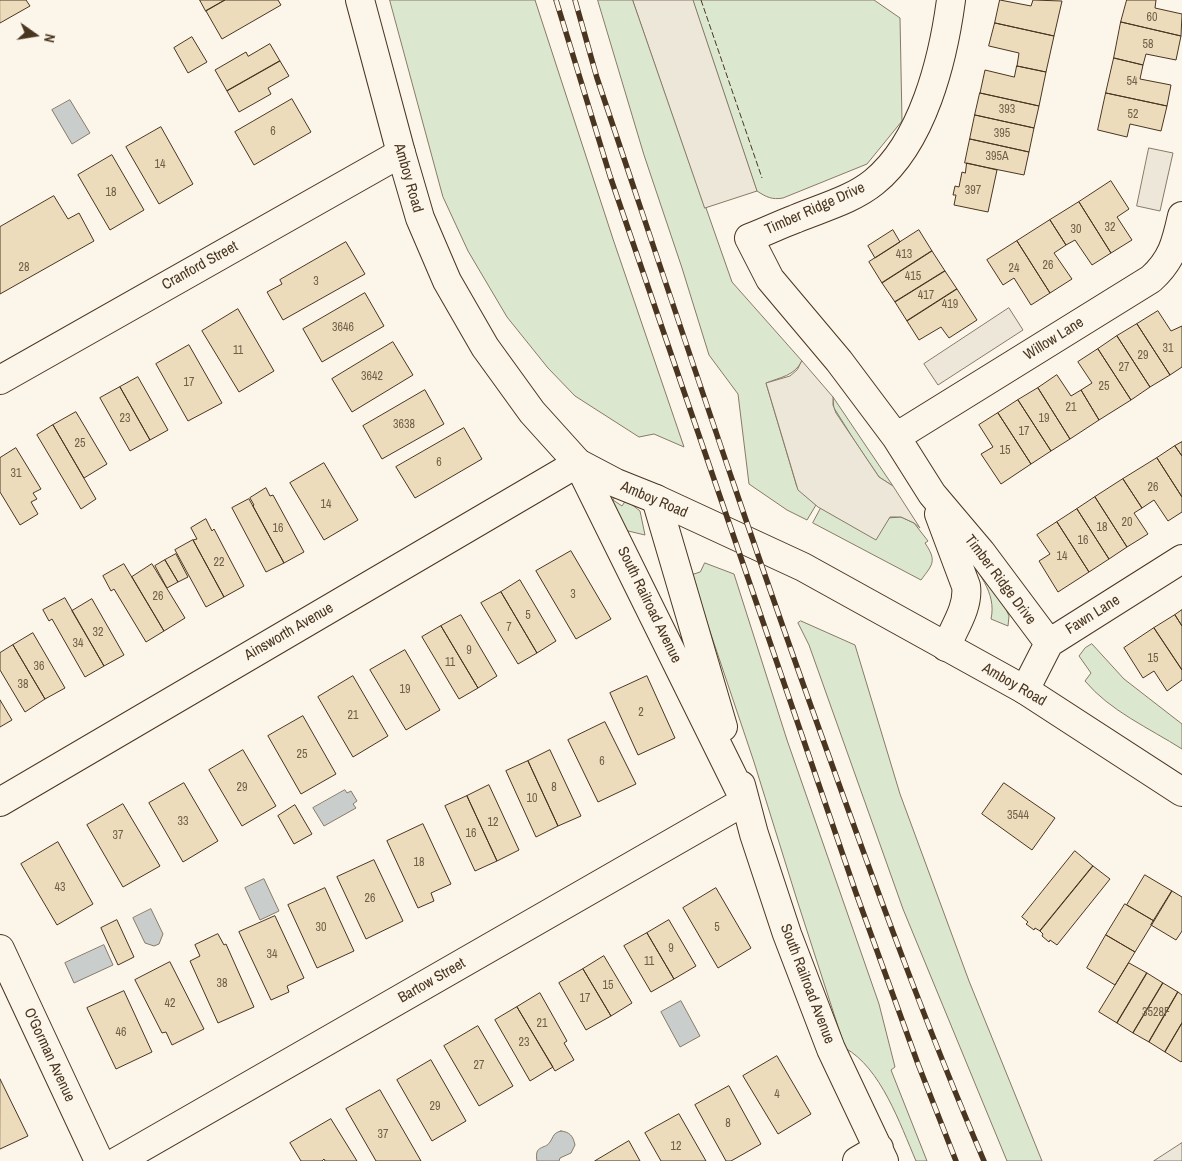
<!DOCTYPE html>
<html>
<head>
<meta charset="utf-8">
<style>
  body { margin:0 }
  #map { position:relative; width:1182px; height:1161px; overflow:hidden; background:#fbf6e9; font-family:"Archivo Narrow",sans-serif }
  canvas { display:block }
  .north { position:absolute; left:10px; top:10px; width:50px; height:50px; -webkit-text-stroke:4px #fbf6e9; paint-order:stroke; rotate:103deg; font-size:14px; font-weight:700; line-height:20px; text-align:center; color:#4a3520 }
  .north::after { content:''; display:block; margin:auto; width:18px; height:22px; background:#4a3520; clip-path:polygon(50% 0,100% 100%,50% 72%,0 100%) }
</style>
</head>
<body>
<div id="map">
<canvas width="1182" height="1161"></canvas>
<div class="north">N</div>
</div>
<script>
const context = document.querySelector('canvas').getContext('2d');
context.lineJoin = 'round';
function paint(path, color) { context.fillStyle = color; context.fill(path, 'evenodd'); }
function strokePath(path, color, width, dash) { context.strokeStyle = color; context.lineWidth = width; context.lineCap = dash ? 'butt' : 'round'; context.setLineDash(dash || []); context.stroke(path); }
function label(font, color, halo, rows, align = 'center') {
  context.font = font + ' "Archivo Narrow",sans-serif'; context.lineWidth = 4; context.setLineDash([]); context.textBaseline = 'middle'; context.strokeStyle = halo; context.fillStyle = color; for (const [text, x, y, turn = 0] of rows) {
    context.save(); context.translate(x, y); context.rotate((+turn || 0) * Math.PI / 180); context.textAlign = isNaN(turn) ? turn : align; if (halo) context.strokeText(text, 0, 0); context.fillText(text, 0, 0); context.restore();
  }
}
const green = new Path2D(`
  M390 0H535L613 239 684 447 654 434 639 437 575 396 548 368 507 317 468 251 443 197Z
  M598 0H633L732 282 802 361C794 376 781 377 766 383L797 487 816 505 807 520 787 510 749 484 738 394 709 355 682 268 644 155Z
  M693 0H874L900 18 902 121 867 164 783 198C772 200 766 197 757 191Z
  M833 397 893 486 879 477 856 443 834 408Z
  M618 493 613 500 622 506 626 500 640 511 645 535 624 530 608 495Z
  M821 508 845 521 901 517 914 523 928 541 925 543C937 561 933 564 921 580L813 523Z
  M963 550 1005 607 1009 616 1008 626 991 619C997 592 977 572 963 550Z
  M705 563 734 574 787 740 879 1004 895 1067 891 1070 927 1161H916C900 1124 881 1068 845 1048L797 900 754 762 691 575 700 572Z
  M801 621 855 645 900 794 969 981 1042 1161H1007L903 909 809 645 798 623Z
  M1092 644 1124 679 1182 724V749C1149 728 1110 711 1085 681L1091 673 1079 656 1085 648Z`);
paint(green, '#dce7d0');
strokePath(green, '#887966', 1);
const parking = new Path2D(`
  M633 0H693L757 191 705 208Z
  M1149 148 1173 153 1160 211 1137 206Z
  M1009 308 1023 330 938 385 924 364Z
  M802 361 833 397V405L836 413 879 477 893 486 920 528 914 523 901 517H890L876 540 818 507 798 490 766 383 790 376 797 370Z
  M1182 1143V1161H1154Z`);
paint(parking, '#ede7d9');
strokePath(parking, '#887966', 1);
const water = new Path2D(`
  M70 100 90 133 72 144 52 110Z
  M345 790 347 793 351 791 357 801 353 804 356 808 324 826 313 808Z
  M264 879 279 911 260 920 245 888Z
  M151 909 163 934 159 944 154 946 145 943 133 918Z
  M104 945 113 965 74 983 65 963Z
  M681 1001 700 1036 680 1047 661 1012Z
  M561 1131C570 1132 573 1136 575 1145L571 1153 560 1158 559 1161H537C534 1144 545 1150 550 1142 554 1136 553 1133 561 1131Z`);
paint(water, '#c9cecd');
strokePath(water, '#887966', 1);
const building = new Path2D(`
  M0 0H26L30 6 0 23Z
  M200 0H225L206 11Z
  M225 0H278L281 5 222 39 206 11Z
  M1000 0 1031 6 1033 0 1062 1 1054 36 995 23Z
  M1127 0H1156L1155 8 1182 14 1181 36 1121 22Z
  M1121 22 1181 36 1176 60 1146 54 1143 65 1114 58Z
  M995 23 1054 36 1046 72 1017 66 1019 53 989 46Z
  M192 37 207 62 188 73 174 48Z
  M270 44 280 61 227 91 215 70 246 52 248 56Z
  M1114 58 1143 65 1140 79 1171 85 1167 106 1106 93Z
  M280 61 289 76 268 88 271 94 239 112 227 91Z
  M1017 66 1046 72 1039 106 980 93 985 70 1014 77Z
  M980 93 1039 106 1034 128 975 115Z
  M1106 93 1167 106 1161 131 1130 124 1127 137 1098 130Z
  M292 99 311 132 254 165 235 132Z
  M975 115 1034 128 1029 152 970 139Z
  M161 127 193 184 159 204 126 147Z
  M970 139 1029 152 1024 175 965 163Z
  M112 155 144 210 110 230 78 175Z
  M967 163 997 170 988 212 954 205 956 195H953L955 186 959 187 962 172 965 173Z
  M1111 181 1129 209 1117 217 1132 240 1111 253 1079 202Z
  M54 196 68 219 79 213 94 241 0 294V227Z
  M1079 202 1111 253 1092 265 1075 240 1066 245 1050 220Z
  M1050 220 1066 245 1054 253 1072 279 1050 293 1017 241Z
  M893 230 900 242 875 258 868 246Z
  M919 230 932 251 882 283 869 262Z
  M1017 241 1050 293 1031 305 1014 278 1003 285 987 260Z
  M346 242 365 274 283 320 267 292 282 284 280 280Z
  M932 251 945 271 895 302 882 283Z
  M945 271 957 289 907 321 895 302Z
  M957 289 977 320 949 338 941 327 919 340 907 321Z
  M365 293 384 326 322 362 303 329Z
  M238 309 274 371 239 392 202 331Z
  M1158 311 1171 331 1182 326V367L1170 375 1137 324Z
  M1137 324 1170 375 1150 387 1117 336Z
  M1117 336 1150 387 1131 400 1098 349Z
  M393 342 413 375 352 412 332 379Z
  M189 345 222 403 188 421 156 364Z
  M1098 349 1131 400 1099 420 1081 390 1092 383 1078 362Z
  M1057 375 1071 396 1081 390 1099 420 1070 439 1038 388Z
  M138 377 168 430 150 440 120 387Z
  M120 387 150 440 130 451 100 398Z
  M1038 388 1070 439 1051 451 1018 400Z
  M425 390 444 424 382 459 363 426Z
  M1018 400 1051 451 1031 464 998 413Z
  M76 412 107 464 84 478 53 425Z
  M998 413 1031 464 1001 484 981 454 993 447 979 425Z
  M53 425 96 499 81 509 37 435Z
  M464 428 482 459 415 498 396 467Z
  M1182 442V456L1175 446Z
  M1175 446 1182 456V497L1157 458Z
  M16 448 41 489 33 493 37 499 31 502 38 514 20 525 0 492V458Z
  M1157 458 1182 497V512L1168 521 1154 500 1142 508 1123 479Z
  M324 463 358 520 324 540 290 483Z
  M1123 479 1142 508 1134 513 1148 534 1127 547 1095 497Z
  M266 488 270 496 273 495 304 552 284 563 253 506 254 505 250 498Z
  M1095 497 1127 547 1109 559 1077 509Z
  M249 499 284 563 266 572 232 508Z
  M1077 509 1109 559 1089 572 1057 522Z
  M206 519 212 531 214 529 244 586 224 597 193 540 197 539 191 528Z
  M1057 522 1089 572 1058 592 1039 561 1050 554 1037 535Z
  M193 540 224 597 206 607 175 550Z
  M571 551 611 619 576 639 536 571Z
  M176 554 188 577 178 582 165 560Z
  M165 560 178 582 167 588 155 566Z
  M124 564 164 631 146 642 114 589 111 591 103 576Z
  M152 564 185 618 164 631 132 577Z
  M520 580 556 641 537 653 501 592Z
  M501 592 537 653 518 664 481 603Z
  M65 598 104 666 85 677 52 619 49 621 43 610Z
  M92 599 124 655 104 666 72 611Z
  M1182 610V626L1175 615Z
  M461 615 497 676 478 688 441 626Z
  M1175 615 1182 626V670L1154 628Z
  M441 626 478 688 459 699 422 637Z
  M1154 628 1182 670V680L1167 691 1154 671 1143 678 1124 648Z
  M33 633 65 688 45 699 13 645Z
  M13 645 45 699 25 712 0 670V653Z
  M405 650 440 710 406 730 370 670Z
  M353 676 388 736 353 757 318 697Z
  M647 676 675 738 638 755 610 693Z
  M0 700 12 720 0 727Z
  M303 716 336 774 301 794 268 736Z
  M605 722 636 784 598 802 568 740Z
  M243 750 276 806 242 826 209 770Z
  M550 750 581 816 558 826 528 761Z
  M528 761 558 826 536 837 506 771Z
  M184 783 218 841 183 862 149 803Z
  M1004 783 1055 818 1032 850 982 814Z
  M489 785 519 850 497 861 467 796Z
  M467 796 497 861 475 871 445 806Z
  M123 804 160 866 123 887 87 825Z
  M295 805 312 834 294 844 278 816Z
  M423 824 451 884 431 893 434 901 418 908 387 841Z
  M58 842 93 904 57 925 21 864Z
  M1075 851 1093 866 1040 931 1035 928 1034 930 1026 924 1028 922 1022 917Z
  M374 860 403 921 366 939 337 877Z
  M1093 866 1110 879 1057 945 1050 940 1049 942 1042 936 1043 934 1040 931Z
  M1145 875 1172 891 1154 921 1127 905Z
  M325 888 354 951 317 968 288 905Z
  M716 888 751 948 718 968 683 908Z
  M1172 891 1182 897V931L1176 940 1151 925Z
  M1125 904 1154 921 1135 952 1106 935Z
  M275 916 304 978 287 986 289 992 271 1000 239 932Z
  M117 920 134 957 118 965 101 928Z
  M669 920 696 966 674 979 647 933Z
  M647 933 674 979 651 992 624 946Z
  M218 934 224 945 226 944 254 1007 218 1023 190 961 200 956 195 945Z
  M1106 935 1135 952 1115 985 1087 968Z
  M604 956 632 1003 611 1016 583 969Z
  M170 962 204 1029 172 1045 166 1032 162 1033 135 980Z
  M1129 963 1147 973 1117 1023 1099 1012Z
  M583 969 611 1016 586 1030 559 983Z
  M1147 973 1163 983 1133 1033 1117 1023Z
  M1163 983 1178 992 1149 1042 1133 1033Z
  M124 991 152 1052 116 1069 87 1008Z
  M1178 992 1182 995V1023L1165 1052 1149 1042Z
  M540 993 567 1041 564 1043 574 1060 555 1071 517 1007Z
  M517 1007 553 1067 530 1081 495 1020Z
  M1182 1023V1061L1181 1062 1165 1052Z
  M478 1026 513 1086 479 1106 444 1046Z
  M777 1056 811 1114 778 1134 743 1076Z
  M431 1060 466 1121 432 1141 397 1080Z
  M0 1079 28 1136 0 1149Z
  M729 1086 761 1144 731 1161H726L695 1105Z
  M380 1090 421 1161H376L346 1109Z
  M679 1114 706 1161H661L645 1133Z
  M331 1119 357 1161H325L324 1159 322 1161H301L290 1143Z
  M629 1141 640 1161H595Z`);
paint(building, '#ecdcbc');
strokePath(building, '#4a3520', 1);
const minor = new Path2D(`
  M951 0C943 60 923 142 874 182 852 200 821 208 795 219 779 225 765 232 749 238L770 279 839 361 896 437 932 494 981 552 1049 643
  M0 380 401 153
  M896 437 1151 279C1172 260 1176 243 1182 216
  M656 499 723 727
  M939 514 966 586C969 607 954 628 946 647
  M1025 690 1049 643 1182 559
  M741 785 754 834 787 934 831 1049 884 1161
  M0 802 578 463 745 801
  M0 949 99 1161
  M118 1161 745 801
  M857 1161 879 1148`);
const major = new Path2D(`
  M360 0 401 153 420 218 447 281 485 347 532 412 578 463 616 483 656 499 803 567 1025 690 1182 792`);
strokePath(minor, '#4a3520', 30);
strokePath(major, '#4a3520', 30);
strokePath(minor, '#fbf6e9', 28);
strokePath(major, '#fbf6e9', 28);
const rail = new Path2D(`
  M556 0 610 176 856 893 918 1064 956 1161
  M575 0 597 78C674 307 749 535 831 762 879 896 928 1030 984 1161`);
strokePath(rail, '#4a3520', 5.5);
strokePath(rail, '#fbf6e9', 4, [11]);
strokePath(new Path2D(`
  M701 0 762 178`), '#4a3520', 1, [6, 2.5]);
label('12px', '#725f47', null, [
  ["60",1152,18],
  ["58",1148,45],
  ["54",1132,82],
  ["393",1007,110],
  ["52",1133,115],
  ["6",273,132],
  ["395",1002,134],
  ["395A",997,157],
  ["14",160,165],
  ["397",973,191],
  ["18",111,193],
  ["32",1110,228],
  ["30",1076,230],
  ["413",904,255],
  ["26",1048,266],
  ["28",24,268],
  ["24",1014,269],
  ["415",913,277],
  ["3",316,282],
  ["417",926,296],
  ["419",950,305],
  ["3646",343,328],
  ["31",1168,349],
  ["11",238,351],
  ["29",1143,356],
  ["27",1124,368],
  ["3642",372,377],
  ["17",189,383],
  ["25",1104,387],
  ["21",1071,408],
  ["23",125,419],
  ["19",1044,419],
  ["3638",404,425],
  ["17",1024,432],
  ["25",80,444],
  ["15",1005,451],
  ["6",439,463],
  ["31",16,474],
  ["26",1153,488],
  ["14",326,505],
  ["20",1127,523],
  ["18",1102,528],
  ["16",278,529],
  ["16",1083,541],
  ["14",1062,557],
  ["22",219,563],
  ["3",573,595],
  ["26",158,597],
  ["5",528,616],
  ["7",509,628],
  ["32",98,633],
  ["34",78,644],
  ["9",469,651],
  ["15",1153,659],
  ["11",450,663],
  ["36",39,667],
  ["38",23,685],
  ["19",405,690],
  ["2",641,713],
  ["21",353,716],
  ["25",302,755],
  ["6",602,762],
  ["29",242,788],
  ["8",554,788],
  ["10",532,799],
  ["3544",1018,816],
  ["33",183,822],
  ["12",493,823],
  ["16",471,834],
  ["37",118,836],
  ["18",419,863],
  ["43",60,888],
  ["26",370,899],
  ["30",321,928],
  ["5",717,928],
  ["9",671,949],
  ["34",272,955],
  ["11",649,962],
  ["38",222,984],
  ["15",608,986],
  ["17",585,999],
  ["42",170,1004],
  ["3528F",1156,1013],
  ["21",542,1024],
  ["46",121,1033],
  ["23",524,1043],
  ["27",479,1066],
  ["4",777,1095],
  ["29",435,1107],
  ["8",728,1124],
  ["37",383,1135],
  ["12",676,1147]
]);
label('15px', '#4a3520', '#fbf6e9', [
  ["Amboy Road",408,178,74],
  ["Timber Ridge Drive",815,209,-24],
  ["Cranford Street",200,266,-29],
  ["Willow Lane",1054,339,-32],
  ["Amboy Road",654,500,23],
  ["Timber Ridge Drive",1000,580,53],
  ["South Railroad Avenue",649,605,64],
  ["Fawn Lane",1093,615,-32],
  ["Ainsworth Avenue",289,632,-30],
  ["Amboy Road",1014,685,30],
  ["Bartow Street",432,981,-30],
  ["South Railroad Avenue",807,984,69],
  ["O'Gorman Avenue",49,1055,65]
]);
</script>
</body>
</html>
